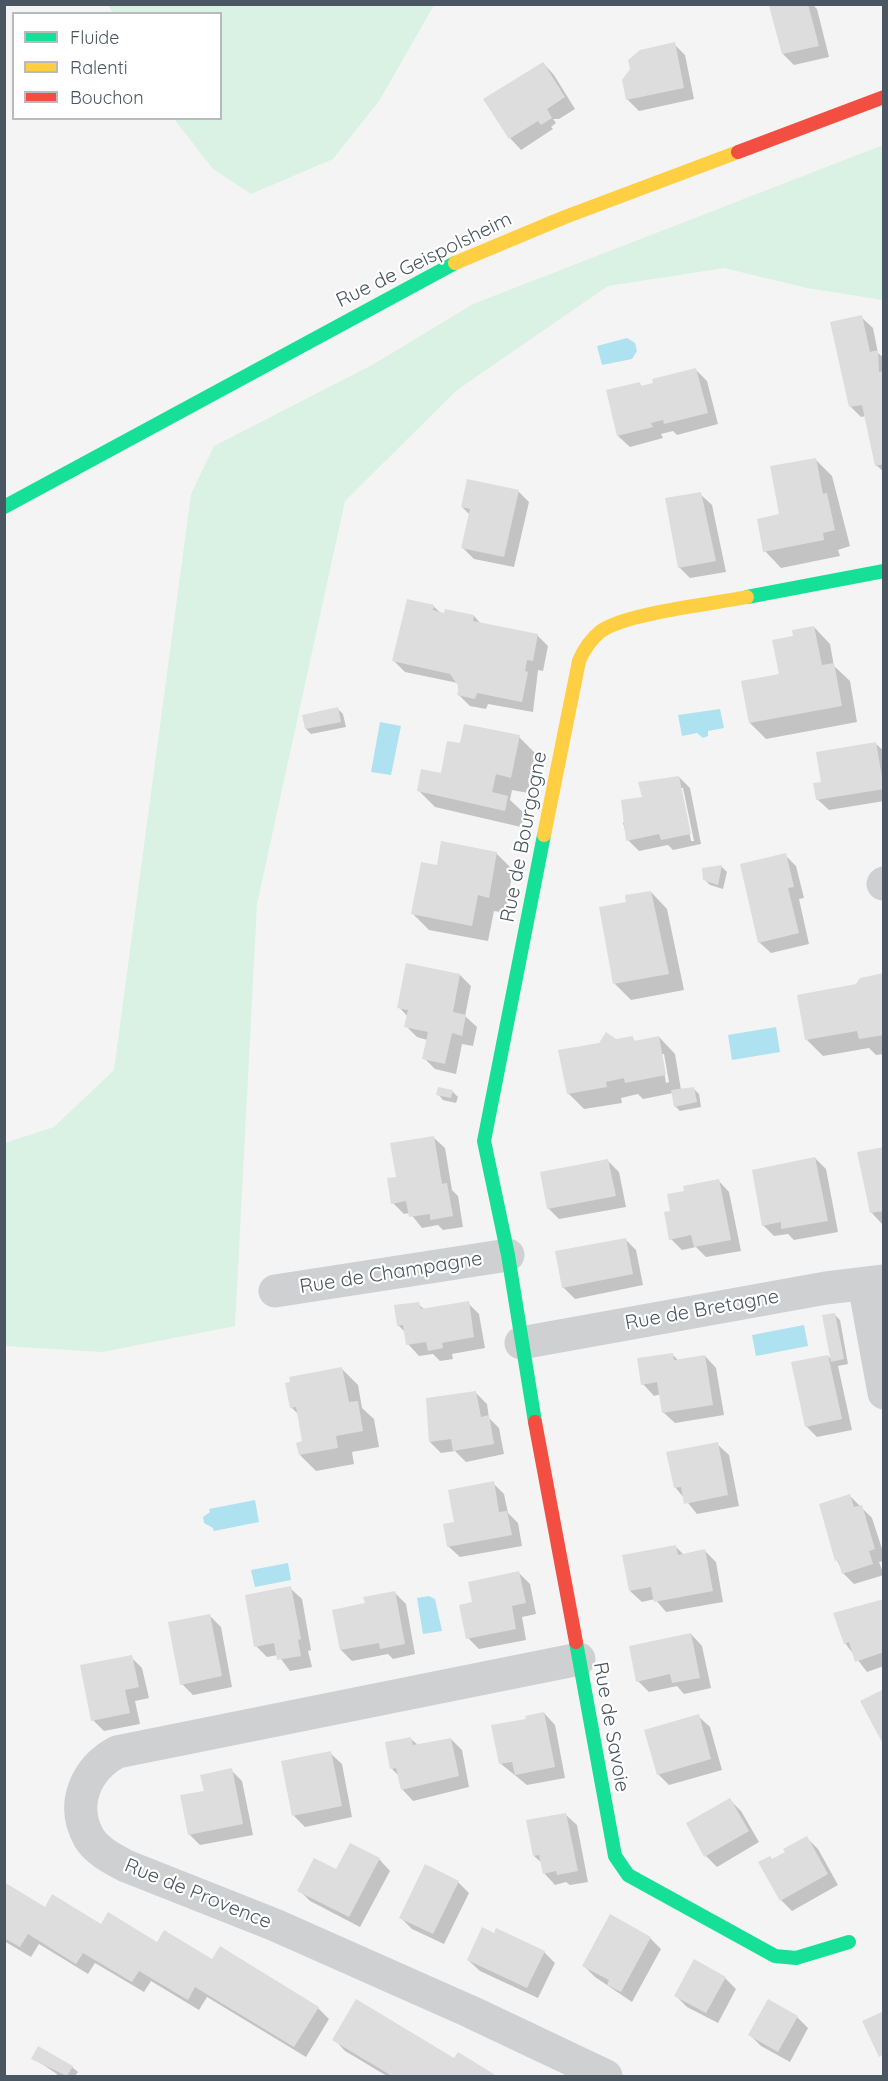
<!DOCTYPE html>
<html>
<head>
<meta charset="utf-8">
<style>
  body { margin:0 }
  #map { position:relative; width:888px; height:2081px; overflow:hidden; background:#f4f4f4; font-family:Quicksand,sans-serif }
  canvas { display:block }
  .frame { position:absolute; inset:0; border:6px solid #4a5661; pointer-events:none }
  .legend { position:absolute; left:12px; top:12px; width:210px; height:108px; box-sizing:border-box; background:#fff; border:2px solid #b7bbc0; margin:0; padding:8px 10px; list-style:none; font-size:18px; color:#4a5661 }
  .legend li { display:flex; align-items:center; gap:12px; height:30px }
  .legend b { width:30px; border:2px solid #b7bbc0 }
</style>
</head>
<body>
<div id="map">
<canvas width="888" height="2081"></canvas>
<div class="frame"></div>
<ul class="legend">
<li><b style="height:8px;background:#16e098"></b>Fluide</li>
<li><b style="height:8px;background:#ffcf43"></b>Ralenti</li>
<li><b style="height:8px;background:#f24e42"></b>Bouchon</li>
</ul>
</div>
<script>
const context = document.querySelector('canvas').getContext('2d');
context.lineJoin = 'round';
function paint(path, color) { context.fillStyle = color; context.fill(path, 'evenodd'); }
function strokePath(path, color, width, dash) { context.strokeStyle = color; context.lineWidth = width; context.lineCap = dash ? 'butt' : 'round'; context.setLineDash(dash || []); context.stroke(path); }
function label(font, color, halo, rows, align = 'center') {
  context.font = font + ' Quicksand,sans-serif'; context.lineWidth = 4.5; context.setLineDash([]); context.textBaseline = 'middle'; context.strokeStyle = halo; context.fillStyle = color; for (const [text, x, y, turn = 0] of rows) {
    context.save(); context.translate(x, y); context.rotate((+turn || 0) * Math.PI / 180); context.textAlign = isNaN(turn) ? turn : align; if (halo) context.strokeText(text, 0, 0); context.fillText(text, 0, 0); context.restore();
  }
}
paint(new Path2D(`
  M108 5H434L379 101 333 159 251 194 213 169 174 119 220 118V14L113 13Z
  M883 145V300L807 288 724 268 608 286 457 390 345 501 257 904 235 1326 102 1352 5 1346V1143L54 1127 114 1070 191 494 214 446 374 364 473 304Z`), '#d9f2e3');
paint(new Path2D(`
  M627 338 635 343 637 351 632 359 602 365 597 346Z
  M720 709 724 728 708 731V736L703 738 697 733 682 736 678 715Z
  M380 722 401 726 391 775 371 772Z
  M776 1027 780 1052 732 1060 728 1035Z
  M804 1325 808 1346 756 1356 752 1335Z
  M255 1500 259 1522 214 1531 213 1528 204 1523 203 1517 210 1512 209 1509Z
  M288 1563 291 1580 255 1587 251 1570Z
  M429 1596 435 1599 442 1631 423 1634 417 1598Z`), '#aee2f0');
paint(new Path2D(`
  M781 4H812L817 9 829 57 794 65 783 54Z
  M674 44 685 55 694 99 639 111 627 99Z
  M543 63 554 75 575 109 559 119H553L556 123 551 127 553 129 521 150 510 138Z
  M861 317 873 328 878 353 884 358V472L876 465 866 416 861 417 850 406Z
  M696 370 707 381 718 424 677 435 673 431 661 434 663 438 630 447 618 436 639 384 643 387Z
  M815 459 832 476 850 546 838 550 840 556 781 568 765 551 780 515Z
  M518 491 529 502 514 567 474 559 463 548 470 515 462 507Z
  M700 494 712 505 726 572 690 578 679 567Z
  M433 606 441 613 474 616 481 624 537 635 548 646 543 671 538 670 533 712 488 704 486 709 470 706 459 695 458 683 405 672 394 661Z
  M814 627 830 644 834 666 850 681 857 722 766 739 750 723 781 675 795 637Z
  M338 709 343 714 346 727 311 734 306 729Z
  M519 737 535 753 528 793 512 790 510 800 524 813 521 827 435 807 419 791 442 775 462 745Z
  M876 744 884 751V801L829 810 817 799 823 783Z
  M679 777 690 788 701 844 673 850 668 845 639 851 628 840 623 823 644 798ZM680 788H683L694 841H691Z
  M496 853 513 870 505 913 494 911 488 941 429 930 413 914 438 866Z
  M785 855 796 866 804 898 799 899 809 944 771 953 759 942Z
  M722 867 727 872 723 889 710 885 705 880 703 869Z
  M651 892 667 909 684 990 631 1000 615 984 628 904Z
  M460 975 471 986 465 1016 477 1027 473 1046 462 1044 456 1074 435 1069 424 1058 427 1040 417 1037 406 1026 408 1017 399 1007Z
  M884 975V1054L876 1055 869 1048 823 1056 807 1040 857 985Z
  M659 1037 675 1054 681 1090 693 1088 699 1094 701 1107 680 1111 675 1106 673 1093 643 1099 638 1094 621 1098 622 1103 584 1109 568 1093 615 1040 632 1038 636 1042ZM661 1054H664L669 1082 666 1083Z
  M439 1089 453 1092 458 1097 456 1103 443 1100 438 1094Z
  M433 1137 445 1148 452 1190 458 1196 463 1227 443 1230 438 1225 422 1228 410 1213 404 1214 393 1203 397 1178Z
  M884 1148V1223L882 1224 871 1212Z
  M815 1158 826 1169 838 1232 794 1240 788 1234 774 1236 763 1225Z
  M608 1161 619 1172 626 1207 559 1219 548 1208Z
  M718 1180 729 1192 741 1251 706 1257 696 1247 682 1250 671 1239 672 1212 685 1192Z
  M625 1239 636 1250 643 1285 575 1299 563 1287Z
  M468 1303 479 1314 485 1348 452 1354 453 1359 440 1361 433 1354 419 1356 408 1344 405 1332 398 1325 418 1304 425 1310Z
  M834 1314 840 1320 848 1364 838 1366 852 1430 817 1437 806 1426 828 1356 833 1361Z
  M672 1354 679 1361 705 1356 716 1368 724 1415 675 1423 663 1412 661 1394 654 1396 643 1384Z
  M341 1368 358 1385 362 1408 374 1419 379 1447 352 1452 354 1464 316 1471 300 1455 304 1443 299 1415 291 1407Z
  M476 1393 487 1404 489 1418 499 1428 504 1454 466 1462 455 1451 441 1453 430 1442Z
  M717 1444 729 1455 739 1506 697 1514 675 1487Z
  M493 1483 504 1494 508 1513 518 1523 522 1546 460 1557 448 1546 455 1524Z
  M850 1496 872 1518 884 1555V1561L879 1562 884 1575 854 1584 843 1573 837 1560Z
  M676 1547 684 1555 705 1551 716 1562 723 1602 666 1612 655 1599 642 1602 630 1591Z
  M519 1573 530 1584 536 1614 522 1617 526 1640 479 1649 468 1638 474 1603Z
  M290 1588 302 1599 311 1650 308 1651 312 1667 290 1671 278 1655 267 1657 256 1646Z
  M395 1593 406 1604 415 1654 393 1659 388 1654 352 1661 341 1650 367 1605Z
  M884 1601V1666L867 1672 845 1643Z
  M210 1616 221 1627 232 1687 193 1695 182 1684Z
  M691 1634 702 1646 711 1688 684 1694 677 1686 649 1692 638 1681Z
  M131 1657 142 1668 149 1698 135 1701 140 1724 104 1731 93 1720Z
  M544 1713 555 1725 565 1778 527 1785 501 1764 528 1720Z
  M698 1716 710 1727 722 1770 669 1785 658 1774Z
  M411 1739 418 1745 451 1739 462 1750 469 1787 413 1801 402 1789 400 1777 392 1769Z
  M330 1753 342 1764 352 1817 305 1827 294 1816Z
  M231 1770 242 1781 253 1835 200 1845 189 1834 205 1792Z
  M730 1800 741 1811 759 1842 717 1867 706 1856Z
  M565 1814 577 1825 588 1882 570 1885 566 1882 555 1885 544 1873 542 1863 534 1856Z
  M807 1838 818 1849 838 1885 792 1911 781 1900 773 1861Z
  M379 1859 390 1871 360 1927 310 1901 299 1890 337 1871Z
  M458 1882 469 1893 444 1944 412 1929 400 1917Z
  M4 1884 45 1909 213 1961 318 2008 329 2019 306 2057 207 1997 199 2010 151 1981 144 1992 95 1963 88 1974 39 1944 31 1957 4 1941Z
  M650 1938 661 1949 632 2002 595 1977 584 1966Z
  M544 1952 555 1963 538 1998 480 1971 468 1960Z
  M725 1978 736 1989 718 2023 687 2007 676 1996Z
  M797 2017 808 2028 790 2062 761 2046 750 2035Z
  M334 2039 455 2060 458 2054 494 2076H387L345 2051Z
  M33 2058 72 2067 78 2072 75 2076H56L57 2074Z`), '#0003');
paint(new Path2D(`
  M775 4H808L819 46 782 54 769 6Z
  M675 42 684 88 626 100 622 80 630 69 628 60 640 50Z
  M543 62 565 97 547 109 552 118 541 125 538 121 509 139 483 99Z
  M862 315 870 352 878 350 879 372 884 371V464L875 466 862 405 849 407 830 322Z
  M696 368 708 413 664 424 663 420 651 423 653 427 617 436 606 390 640 382 641 386 653 383 652 379Z
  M816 458 823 494 827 493 835 530 823 533 824 540 763 552 757 519 779 514 770 466Z
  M467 479 519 490 504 557 461 548 470 509 461 507Z
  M701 492 716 561 678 568 665 498Z
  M407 599 434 605 433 610 444 613 445 609 474 615 473 621 538 634 533 661 527 660 525 671 528 672 522 702 477 693 475 699 457 695 459 687 450 674 392 661Z
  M814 626 822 665 834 663 842 706 749 723 741 681 779 674 772 640 793 636 792 630Z
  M338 707 341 722 305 729 302 715Z
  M464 724 520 735 511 778 496 774 493 788 492 792 508 796 505 811 417 791 421 769 441 773 447 741 460 743Z
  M876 742 884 789 816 800 813 783 821 782 816 752Z
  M679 776 691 834 661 840 659 834 626 841 621 800 642 797 638 782Z
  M441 841 497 852 489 898 478 895 472 926 411 914 421 862 437 865Z
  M786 853 794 887 788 888 799 933 758 943 740 864Z
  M722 865 718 885 703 880 702 868Z
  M651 891 669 974 613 984 599 907 626 902 625 895Z
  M406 963 460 974 453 1012 466 1015 462 1036 452 1033 445 1064 422 1059 428 1032 404 1027 408 1010 397 1008Z
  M884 973V1035L859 1039 857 1031 805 1040 797 995 856 984 860 978Z
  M606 1032 616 1039 633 1036 634 1041 659 1036 666 1075 625 1083 624 1078 606 1082 607 1087 567 1094 558 1050 599 1043Z
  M438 1087 453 1090 451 1098 436 1095Z
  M694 1087 697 1102 674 1107 671 1090Z
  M434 1136 442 1184 447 1183 453 1216 430 1220V1214L409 1217 406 1201 391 1204 387 1178 396 1177 390 1143Z
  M884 1147V1211L870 1213 857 1152Z
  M815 1157 828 1221 781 1229V1222L762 1226 752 1170Z
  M608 1159 616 1196 547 1209 540 1172Z
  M719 1179 731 1240 694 1247 691 1235 669 1240 664 1212 670 1211 667 1194 684 1191 683 1186Z
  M626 1238 633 1274 562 1288 555 1251Z
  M469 1301 474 1337 442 1343 443 1348 428 1351 426 1342 406 1345 403 1325 397 1326 394 1305 419 1302 421 1309Z
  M835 1313 844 1359 831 1362 822 1315Z
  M673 1353 674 1360 705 1355 713 1405 662 1413 657 1382 641 1385 637 1358Z
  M828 1355 842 1419 805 1427 791 1362Z
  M342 1367 349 1402 358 1401 363 1431 336 1436 338 1448 299 1455 296 1443 302 1441 296 1407 290 1408 285 1383 290 1382 289 1377Z
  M476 1391 481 1417 489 1415 494 1444 453 1451 451 1439 429 1442 426 1398Z
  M718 1442 728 1495 684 1504 681 1487 674 1488 666 1452Z
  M494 1481 499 1512 507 1511 512 1535 447 1547 443 1524 454 1522 448 1490Z
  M850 1494 854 1507 862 1505 875 1549 869 1551 873 1564 842 1574 838 1560 835 1561 819 1504Z
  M676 1545 678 1555 705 1549 713 1591 654 1602 651 1587 629 1591 622 1555Z
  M519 1571 526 1603 512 1606 516 1629 466 1639 459 1605 472 1602 468 1582Z
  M291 1586 301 1639 298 1640 301 1656 277 1660 274 1643 254 1647 245 1595Z
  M395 1591 405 1644 380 1649 379 1643 340 1650 332 1610 365 1603 363 1597Z
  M884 1599V1652L855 1662 849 1642 844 1644 833 1613Z
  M210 1614 222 1676 180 1685 168 1622Z
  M691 1633 700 1678 672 1683 670 1674 636 1682 629 1646Z
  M132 1655 139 1687 125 1690 130 1713 91 1721 80 1665Z
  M884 1689V1746L860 1701Z
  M544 1712 555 1767 515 1775 512 1762 499 1764 491 1725 526 1719 525 1716Z
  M699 1714 711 1759 657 1775 644 1730Z
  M411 1737 413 1745 451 1738 459 1776 401 1790 396 1768 390 1769 385 1742Z
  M331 1751 342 1806 292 1816 281 1761Z
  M232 1768 243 1824 188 1835 180 1795 204 1791 200 1775Z
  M730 1798 749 1831 704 1857 686 1823Z
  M566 1813 578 1871 557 1875 556 1871 543 1874 539 1855 533 1856 526 1820Z
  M807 1836 828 1874 780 1901 758 1862 770 1856 772 1859 785 1852 783 1849Z
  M350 1843 380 1858 349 1917 297 1891 314 1858 336 1869Z
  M425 1864 459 1881 433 1934 399 1918Z
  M4 1882 45 1907 52 1894 101 1924 108 1912 157 1942 164 1930 212 1959 220 1946 319 2007 294 2047 195 1987 188 2000 139 1971 132 1982 83 1953 76 1964 28 1934 20 1947 4 1938Z
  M610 1914 651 1937 621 1992 607 1985 609 1980 582 1966Z
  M482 1927 494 1933 496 1928 545 1951 527 1988 467 1960Z
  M694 1959 726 1977 706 2013 674 1996Z
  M356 1999 454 2058 458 2052 497 2076H392L332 2040Z
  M768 1999 798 2016 778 2052 748 2035Z
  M884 2011V2054L879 2057 862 2021Z
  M38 2046 73 2066 67 2076 31 2059Z`), '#ddddde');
strokePath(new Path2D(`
  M883 884 884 883
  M864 1284 884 1393
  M275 1291 508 1255
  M521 1343 826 1288 884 1281
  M579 1659 117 1752C86 1769 70 1804 89 1838 97 1851 113 1859 126 1866L275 1925 471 2012 606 2076`), '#ced0d2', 33);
strokePath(new Path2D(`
  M4 507 455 263
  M747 597 884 571
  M535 1422 508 1255 484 1141 544 835
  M576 1642 615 1856 628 1875 775 1956 796 1958 849 1942`), '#16e098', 14);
strokePath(new Path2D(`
  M455 263 565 217 738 152
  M544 835 579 661C584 649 591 639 601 631 627 613 712 604 747 597`), '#ffcf43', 14);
strokePath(new Path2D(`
  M738 152 884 97
  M535 1422 576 1642`), '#f24e42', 14);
label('20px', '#4a5661', '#fff', [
  ["Rue de Geispolsheim",424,260,-26],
  ["Rue de Bourgogne",524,837,-79],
  ["Rue de Champagne",391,1273,-9],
  ["Rue de Bretagne",702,1310,-10],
  ["Rue de Savoie",611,1727,80],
  ["Rue de Provence",198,1894,22]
]);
</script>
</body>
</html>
